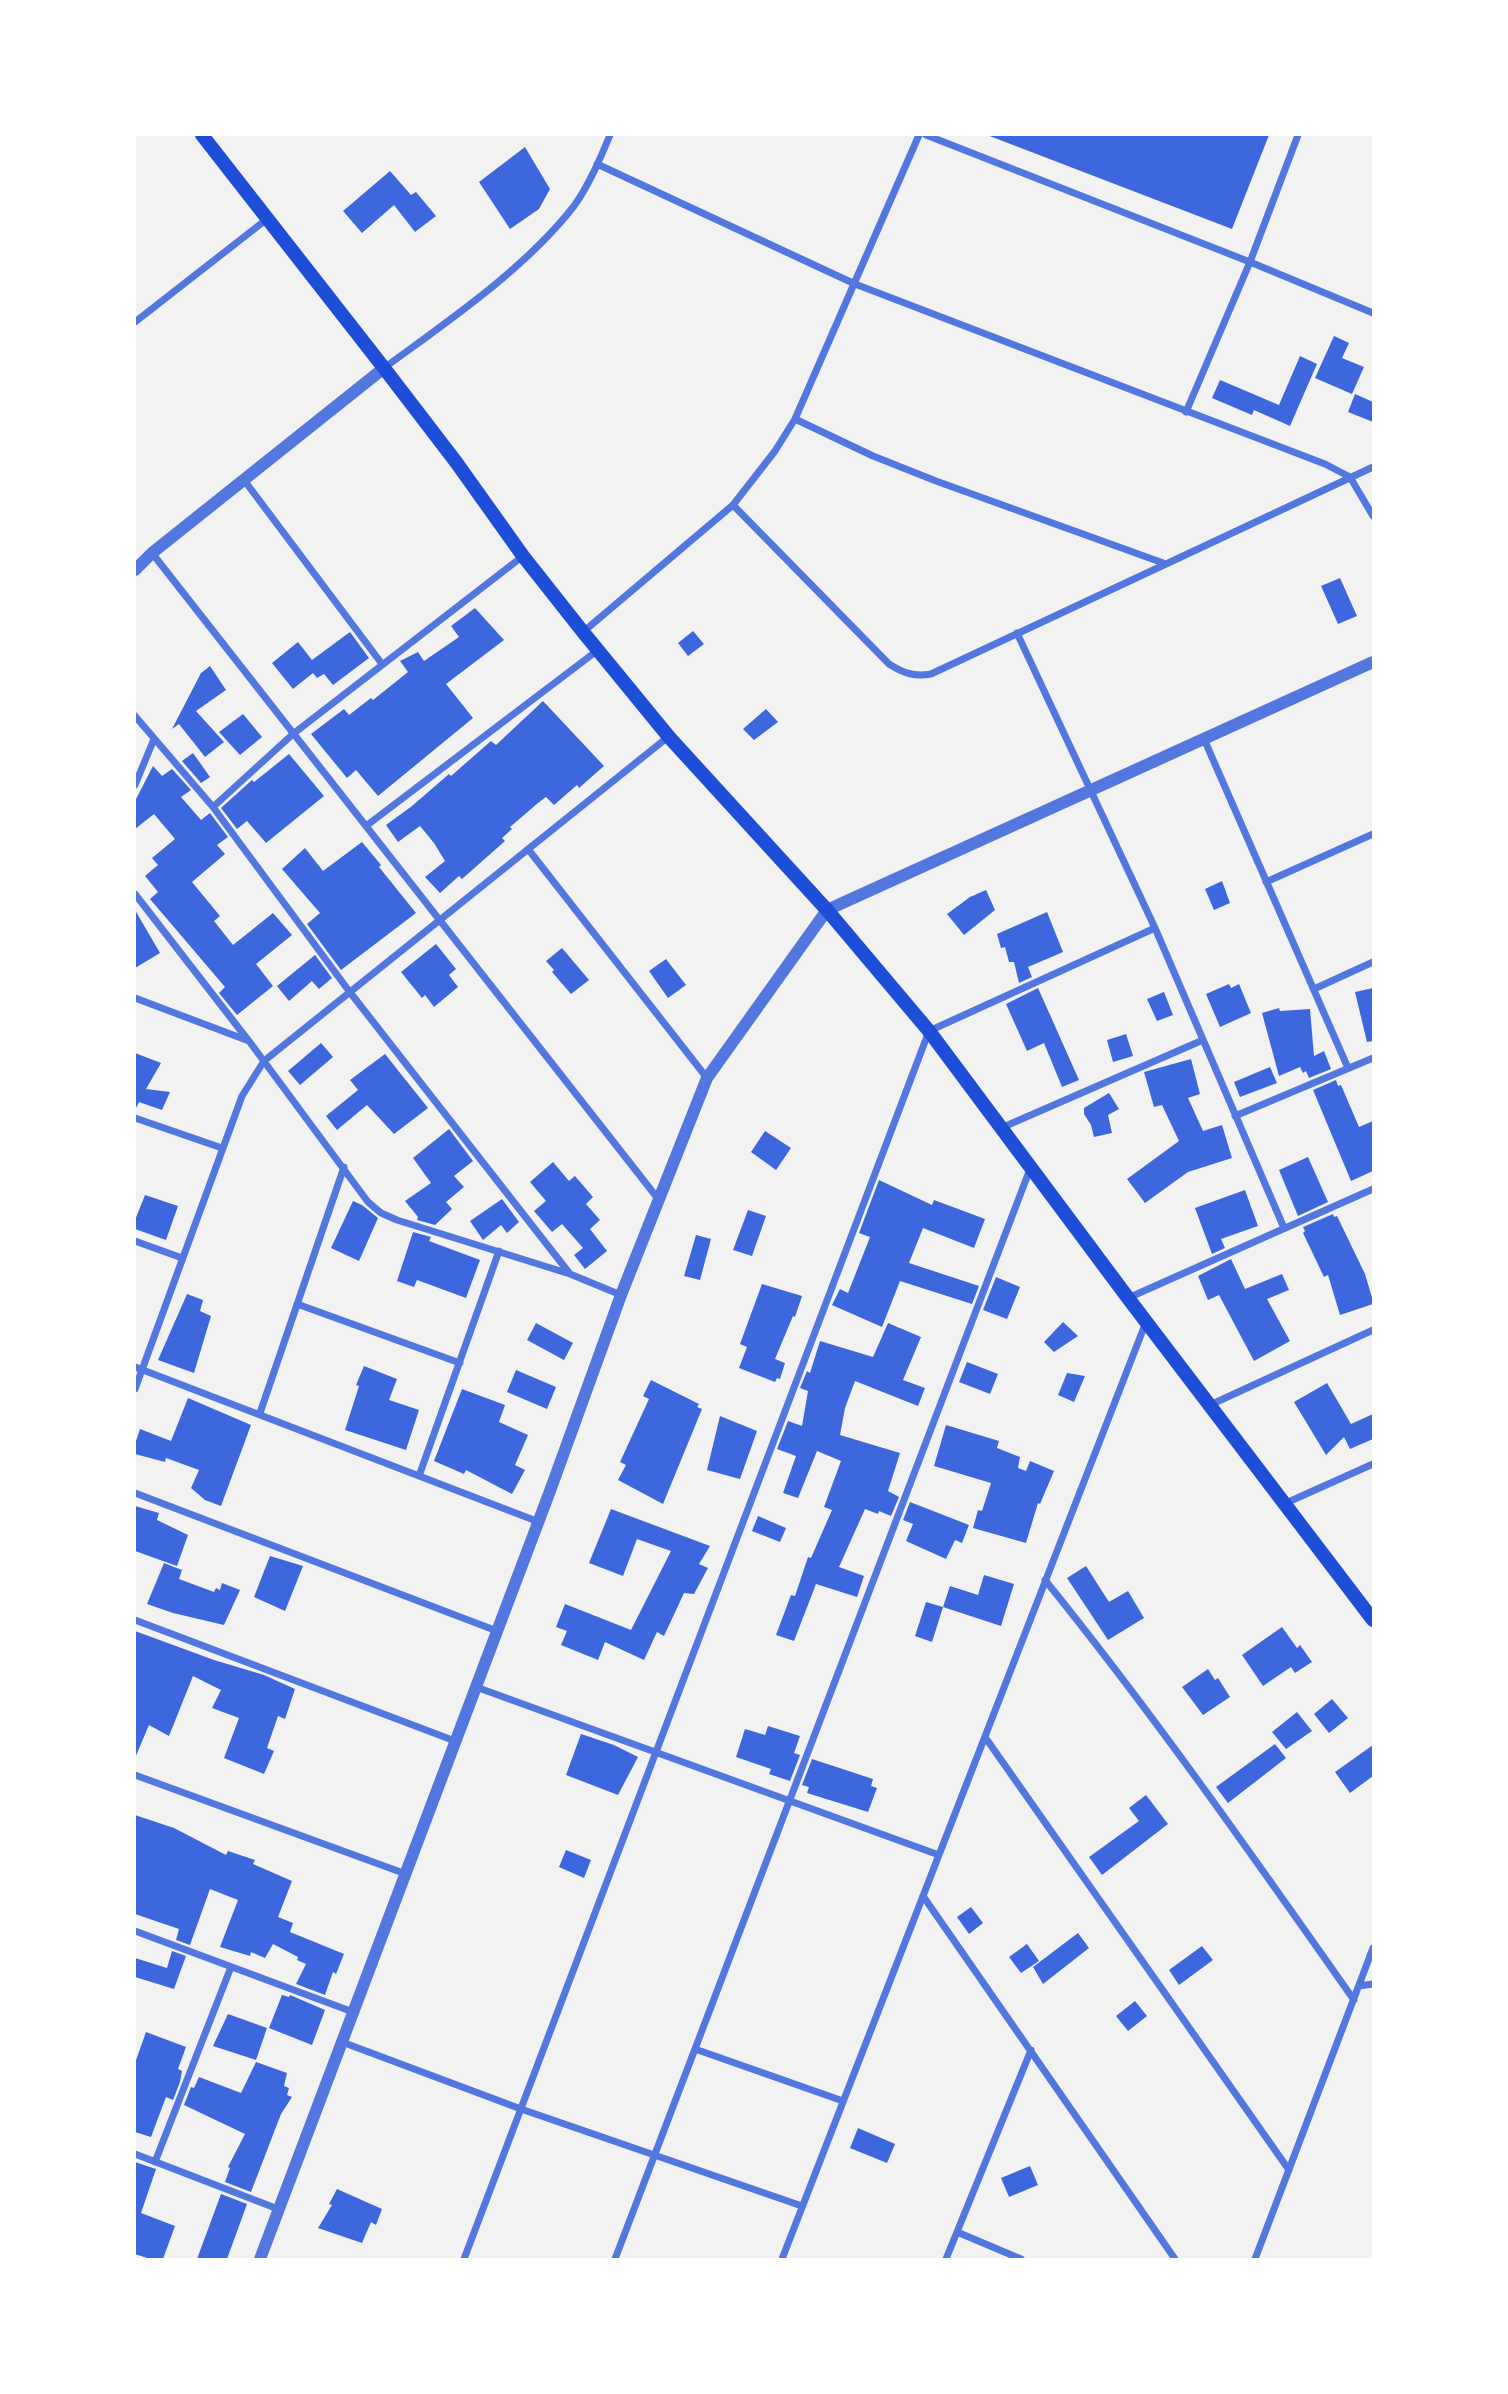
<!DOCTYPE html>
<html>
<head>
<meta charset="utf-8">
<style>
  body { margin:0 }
  #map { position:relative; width:1508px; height:2394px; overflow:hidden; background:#f2f2f2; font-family:Merriweather,serif }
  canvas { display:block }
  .frame { position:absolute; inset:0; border:136px solid #fff; pointer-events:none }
</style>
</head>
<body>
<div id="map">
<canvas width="1508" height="2394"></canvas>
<div class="frame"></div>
</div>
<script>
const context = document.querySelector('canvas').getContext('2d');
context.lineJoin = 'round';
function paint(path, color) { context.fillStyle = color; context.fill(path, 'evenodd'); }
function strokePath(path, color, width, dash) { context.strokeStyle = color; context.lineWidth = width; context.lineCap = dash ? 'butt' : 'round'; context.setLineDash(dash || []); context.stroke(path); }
paint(new Path2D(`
  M987 135H1269L1232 229Z
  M525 147 550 189 539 209 510 229 479 182Z
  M390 171 411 195 416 192 436 216 415 232 394 205 362 233 343 211Z
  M1334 336 1349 343 1342 358 1364 367 1352 394 1315 378Z
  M1300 356 1317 364 1290 426 1254 410 1252 415 1212 398 1220 380 1279 405Z
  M1355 394 1373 402V422L1348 412Z
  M1340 578 1357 616 1338 624 1321 586Z
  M475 608 504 640 446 684 473 718 378 796 356 770 347 778 311 734 344 709 349 715 371 698 373 700 408 672 400 661 418 652 424 661 459 637 451 626Z
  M693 631 704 644 688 656 678 643Z
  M350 632 369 658 333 685 324 674 317 678 313 673 293 689 272 663 298 642 312 660Z
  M210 666 226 690 196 711 224 742 205 757 179 724 172 729 201 673Z
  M543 701 604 766 579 788 577 785 554 805 546 797 538 803 510 827 512 829 502 838 505 841 462 879 459 876 440 893 425 877 445 861 434 843 420 826 398 842 386 825 412 806 449 774 451 776 491 741 496 745Z
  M766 709 778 722 754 740 743 729Z
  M243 714 262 737 240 755 219 732Z
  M193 753 210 777 201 783 182 761Z
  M289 754 324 796 266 843 247 821 237 829 221 808 252 780 254 782Z
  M153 766 162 776 172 769 191 790 181 797 201 820 210 813 228 837 217 845 225 854 192 882 220 916 214 921 233 945 273 913 292 935 256 964 273 986 237 1015 219 993 225 987 150 899 158 892 145 876 158 865 152 858 175 839 154 814 135 829V801Z
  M362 842 381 865 379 867 416 913 341 970 307 924 320 913 282 869 305 848 323 871Z
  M1222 881 1230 903 1214 910 1205 889Z
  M986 890 995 910 964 935 947 914 970 897Z
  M135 910 160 953 135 968Z
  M1047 912 1063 952 1028 967 1032 977 1019 983 1014 962H1009L1005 947 1001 948 997 934Z
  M436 944 456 969 449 975 458 987 434 1007 425 995 422 998 401 972Z
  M562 948 589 980 571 994 552 972 554 970 546 961Z
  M315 955 332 978 319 989 312 981 289 1001 277 986Z
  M666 959 686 985 668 998 649 971Z
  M1229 984 1231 988 1239 984 1251 1013 1220 1027 1206 994Z
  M1038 988 1079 1080 1062 1087 1044 1043 1027 1051 1006 1004Z
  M1373 988V1041L1367 1042 1355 992Z
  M1164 992 1173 1015 1157 1021 1147 999Z
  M1279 1008 1280 1011 1310 1009 1314 1056 1324 1051 1331 1069 1309 1078 1306 1071 1303 1073 1300 1067 1279 1076 1262 1013Z
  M1126 1034 1133 1056 1113 1062 1107 1040Z
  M321 1043 333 1057 300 1085 288 1071Z
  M135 1053 161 1063 146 1089 170 1092 162 1110 139 1102 135 1110Z
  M385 1054 428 1108 394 1134 367 1105 337 1130 326 1116 358 1090 350 1080Z
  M1191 1059 1200 1094 1188 1098 1203 1131 1222 1125 1232 1158 1188 1172 1145 1203 1127 1179 1179 1141 1162 1105 1154 1107 1144 1072Z
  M1270 1067 1277 1083 1240 1097 1234 1082Z
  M1336 1080 1338 1086 1341 1085 1359 1127 1373 1121V1171L1351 1181 1313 1090Z
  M1109 1093 1119 1109 1108 1115 1112 1133 1094 1137 1091 1125 1084 1114V1108Z
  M449 1129 473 1161 454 1176 464 1187 446 1202 452 1209 435 1225 417 1220 418 1217 405 1201 431 1183 413 1158Z
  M765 1131 791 1148 776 1170 751 1152Z
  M1308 1157 1328 1202 1298 1216 1279 1170Z
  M553 1162 569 1181 575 1176 593 1197 586 1204 600 1220 590 1229 607 1251 585 1269 574 1255 583 1248 562 1224 552 1232 534 1211 546 1201 530 1182Z
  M879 1180 932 1205 934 1200 985 1219 974 1248 923 1228 909 1263 979 1286 972 1304 900 1281 882 1327 832 1305 840 1289 848 1293 870 1237 859 1233Z
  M1245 1190 1258 1226 1221 1239 1225 1248 1212 1254 1195 1208Z
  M145 1195 178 1206 166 1240 135 1229V1220Z
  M502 1199 519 1222 507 1233 501 1225 483 1240 470 1221Z
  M353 1201 362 1205 378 1218 359 1261 331 1248Z
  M748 1210 766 1216 752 1256 733 1250Z
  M1333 1214 1334 1217 1337 1216 1365 1274 1373 1301V1304L1340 1315 1328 1275 1324 1277 1303 1233 1305 1231 1303 1227Z
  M413 1232 431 1237 429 1241 480 1260 466 1298 417 1280 414 1287 397 1281Z
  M696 1235 711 1239 700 1280 684 1276Z
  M1231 1259 1245 1289 1282 1274 1289 1290 1267 1299 1290 1341 1254 1361 1219 1295 1208 1300 1198 1276Z
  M996 1277 1020 1287 1007 1319 983 1310Z
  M762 1284 802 1296 795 1317 793 1316 775 1359 785 1363 780 1379 777 1378 775 1382 739 1368 747 1347 740 1344Z
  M187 1294 203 1300 200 1311 211 1316 194 1373 158 1360Z
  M1063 1322 1078 1336 1054 1352 1044 1342Z
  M536 1323 573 1343 564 1360 527 1340Z
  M888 1323 921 1337 903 1380 925 1388 918 1406 855 1381 845 1408 840 1435 900 1453 888 1491 899 1497 891 1516 879 1511 878 1514 865 1509 839 1567 864 1576 857 1597 816 1584 794 1641 776 1635 791 1595 795 1596 808 1557 811 1558 832 1510 824 1507 841 1461 817 1451 798 1498 783 1493 796 1456 777 1449 788 1421 802 1426 808 1391 800 1388 807 1371 810 1373 820 1341 873 1357Z
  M967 1362 998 1374 990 1394 959 1382Z
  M364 1366 397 1379 389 1400 419 1410 406 1450 345 1430 359 1386 356 1385Z
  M516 1370 556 1387 547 1409 507 1392Z
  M1067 1373 1085 1376 1074 1402 1058 1395Z
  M651 1380 699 1404 697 1407 702 1409 663 1504 618 1480 626 1465 620 1462 649 1399 643 1396Z
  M1327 1383 1351 1424 1373 1414V1439L1350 1449 1344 1437 1326 1455 1294 1402Z
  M462 1389 505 1405 499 1422 528 1435 515 1465 525 1470 512 1494 466 1470 464 1474 434 1461Z
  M188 1398 251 1425 221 1506 205 1500 191 1488 199 1470 166 1458 165 1462 135 1454V1444L140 1429 171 1441Z
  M720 1416 757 1431 740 1479 707 1470Z
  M946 1425 999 1441 997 1448 1020 1457 1018 1468 1026 1471 1030 1461 1054 1471 1040 1504 1038 1503 1026 1543 973 1528 978 1510 982 1511 991 1483 934 1466Z
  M910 1502 969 1525 962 1543 955 1540 946 1559 906 1541 913 1524 903 1520Z
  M135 1506 159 1513 157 1520 188 1535 177 1566 135 1551Z
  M611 1509 710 1546 699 1564 708 1568 694 1594 684 1593 664 1636 657 1632 644 1660 605 1642 598 1660 561 1645 567 1631 556 1627 565 1604 631 1630 671 1551 637 1539 623 1576 589 1563Z
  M758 1516 786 1528 780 1542 752 1531Z
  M270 1556 303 1566 285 1611 254 1597Z
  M164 1563 182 1570 179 1579 214 1592 216 1588 220 1590 222 1583 240 1590 224 1625 173 1613 147 1604Z
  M1086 1566 1109 1602 1128 1591 1144 1618 1108 1640 1067 1578Z
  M984 1575 1014 1584 1001 1626 943 1607 950 1586 978 1595Z
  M926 1602 943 1607 932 1642 915 1636Z
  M1282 1627 1297 1648 1300 1645 1312 1662 1295 1673 1291 1667 1263 1686 1242 1655Z
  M135 1631 214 1660 264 1675 295 1689 285 1719 278 1716 267 1748 274 1751 264 1774 224 1758 239 1718 212 1708 221 1690 193 1676 169 1736 149 1725 135 1758Z
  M1208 1669 1215 1680 1218 1678 1230 1697 1203 1715 1182 1687Z
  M1332 1699 1348 1718 1329 1733 1314 1714Z
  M1297 1712 1312 1731 1286 1749 1272 1732Z
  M768 1726 800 1736 794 1753 800 1755 790 1781 769 1774 771 1769 736 1757 745 1729 765 1735Z
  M581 1734 614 1745 638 1757 618 1795 566 1775Z
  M1275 1744 1286 1758 1228 1803 1216 1787Z
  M1373 1745V1776L1350 1793 1335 1772Z
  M812 1759 873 1779 871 1786 877 1788 868 1812 807 1793 809 1787 802 1785Z
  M1146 1795 1168 1824 1102 1875 1089 1857 1139 1821 1129 1808Z
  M135 1815 174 1828 226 1855 228 1851 255 1860 253 1864 292 1881 278 1917 293 1923 290 1932 344 1954 336 1974 333 1972 325 1995 296 1984 306 1964 297 1960 298 1957 273 1944 265 1958 251 1952 250 1956 220 1947 238 1900 210 1889 190 1945 176 1940 179 1929 135 1914Z
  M566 1850 591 1860 584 1878 559 1867Z
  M971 1907 983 1923 969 1934 957 1917Z
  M1078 1933 1089 1948 1043 1984 1033 1967Z
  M1027 1944 1039 1961 1021 1973 1009 1957Z
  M1202 1946 1213 1960 1179 1985 1169 1970Z
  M172 1951 186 1956 174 1989 135 1977V1958L167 1968Z
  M282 1995 289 1997 290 1995 325 2010 312 2045 269 2028Z
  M1135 2001 1147 2016 1128 2031 1116 2016Z
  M228 2014 267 2028 256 2060 213 2046Z
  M146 2032 186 2047 178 2069 182 2071 180 2082 173 2100 166 2097 151 2137 135 2132V2063Z
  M256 2062 287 2073 284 2086 289 2088 287 2095 292 2097 281 2114 251 2192 225 2182 230 2168 228 2167 245 2134 184 2105 191 2087 194 2088 199 2077 241 2093Z
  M858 2128 895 2144 887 2163 850 2148Z
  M135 2162 156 2169 141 2213 175 2226 163 2259H150L135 2254Z
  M1030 2166 1038 2185 1009 2197 1001 2178Z
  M337 2189 382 2209 376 2225 371 2222 362 2243 318 2228 332 2205 329 2204Z
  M221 2194 247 2204 227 2259H197Z`), '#3d67dc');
strokePath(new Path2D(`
  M926 135 1250 262 1373 313
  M597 164 855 284 1325 464 1350 477 1373 516
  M135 322 267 219
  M384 368C448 321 525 269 574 206 589 185 600 159 610 135
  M1186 412 1250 262 1298 135
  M795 419 873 456 936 481 1166 564 1373 467
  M244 480 382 664
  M733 505 889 664C903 673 914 677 931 674L1166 564
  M152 553 659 1200
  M583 632 733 505 775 451 795 419 919 135
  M1017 633 1155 928 1284 1228
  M135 716 213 807 349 991 570 1274 621 1295
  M1204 739 1348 1068
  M135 785 154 739
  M213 807 293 734 523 556
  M366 826 598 650
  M528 849 707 1078
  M1266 882 1373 834
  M135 894 248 1040
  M1314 989 1373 962
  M135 998 249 1041 368 1202 381 1213 397 1220 570 1274
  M1235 1116 1373 1058
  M135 1118 222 1148
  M1001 1128 1203 1040
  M135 1241 182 1258
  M1128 1298 1373 1189
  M297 1304 460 1363
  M135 1367 539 1522
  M135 1389 242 1096 264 1061 668 737
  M1210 1405 1373 1330
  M260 1413 344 1167
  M419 1476 499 1251
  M135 1493 497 1631
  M1286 1503 1373 1464
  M1045 1580C1155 1716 1254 1858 1354 2000
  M135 1620 455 1741
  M476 1687 939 1855
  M985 1737 1289 2170
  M135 1775 406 1874
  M923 1896 1175 2259
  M135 1931 353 2012
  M1359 1986 1373 1984
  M342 2042 521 2109 802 2206
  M695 2049 843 2101
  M135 2154 278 2209
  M155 2162 231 1967
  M957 2232 1021 2259
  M464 2259 929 1031 1155 928
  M615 2259 1030 1169
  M782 2259 1146 1322
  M946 2259 1031 2050
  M1255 2259 1373 1948`), '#5277de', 7);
strokePath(new Path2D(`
  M135 570 152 553 384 368
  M260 2259 550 1491 621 1295 707 1078 827 910 1373 662`), '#5277de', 12);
strokePath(new Path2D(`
  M202 135 384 368 456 462 523 556 583 632 669 737 827 910 929 1031 1128 1298 1373 1620`), '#1d4ed8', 14);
</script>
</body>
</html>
